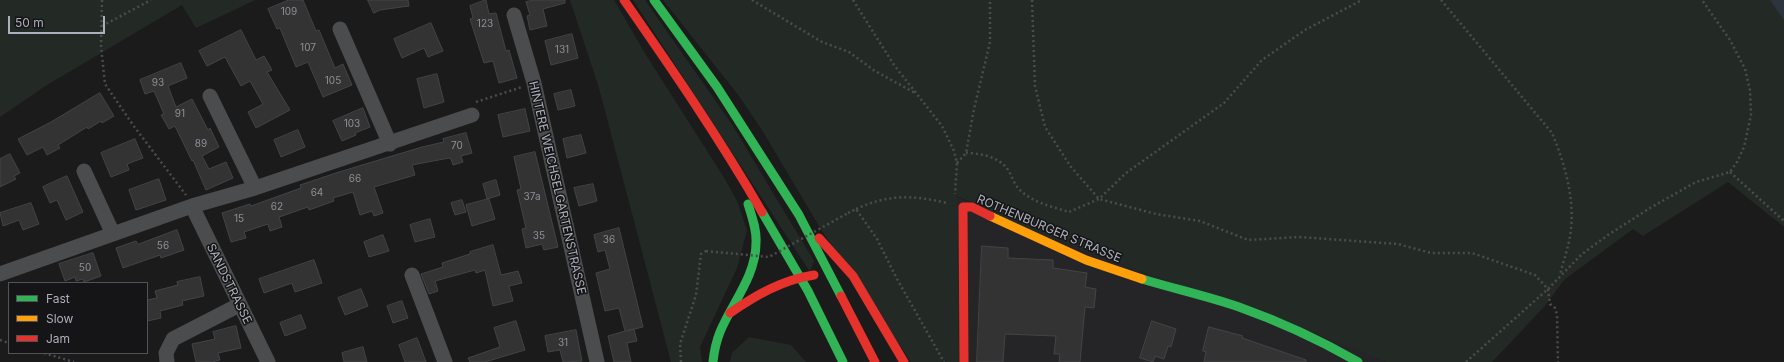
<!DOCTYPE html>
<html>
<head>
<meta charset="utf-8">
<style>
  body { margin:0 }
  #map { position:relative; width:1784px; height:362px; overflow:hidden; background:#1b1b1b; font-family:Inter,sans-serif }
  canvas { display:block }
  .legend { position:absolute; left:8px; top:282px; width:140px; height:72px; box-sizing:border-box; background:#151517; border:1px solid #525359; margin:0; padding:5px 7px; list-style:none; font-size:12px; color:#adafbb }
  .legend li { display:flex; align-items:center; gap:8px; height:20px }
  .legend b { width:20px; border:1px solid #525359 }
  .scale { position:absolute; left:8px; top:16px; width:97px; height:18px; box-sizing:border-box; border:2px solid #adafbb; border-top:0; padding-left:5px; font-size:12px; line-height:14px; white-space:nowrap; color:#adafbb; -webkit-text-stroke:3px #151517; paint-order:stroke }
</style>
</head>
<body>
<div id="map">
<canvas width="1784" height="362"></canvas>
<ul class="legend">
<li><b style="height:5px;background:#30b455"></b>Fast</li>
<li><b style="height:5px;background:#ff9f0a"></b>Slow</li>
<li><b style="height:5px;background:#e5322d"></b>Jam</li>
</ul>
<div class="scale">50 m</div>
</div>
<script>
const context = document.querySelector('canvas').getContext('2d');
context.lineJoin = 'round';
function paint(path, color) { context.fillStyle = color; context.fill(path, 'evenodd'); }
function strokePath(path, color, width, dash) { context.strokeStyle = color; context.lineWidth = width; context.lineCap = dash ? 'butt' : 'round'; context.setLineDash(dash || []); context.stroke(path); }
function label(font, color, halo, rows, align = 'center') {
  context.font = font + ' Inter,sans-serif'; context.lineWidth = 3; context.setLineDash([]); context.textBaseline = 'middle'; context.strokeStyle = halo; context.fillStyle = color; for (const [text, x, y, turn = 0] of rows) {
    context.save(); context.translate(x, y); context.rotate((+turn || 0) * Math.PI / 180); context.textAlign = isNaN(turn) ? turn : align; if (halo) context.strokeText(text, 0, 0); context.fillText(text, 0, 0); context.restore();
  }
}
paint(new Path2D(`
  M956 196 1036 233 1252 307 1386 362H959Z`), '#252527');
paint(new Path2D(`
  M0 0H255L196 28 182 5 47 85 0 117Z
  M570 0H614L646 55 725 179 737 201 747 230 737 268 700 347 702 362H671L599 88Z
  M633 0H645L731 123 814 261 810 272Z
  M663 0H1784V227L1728 182 1643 236 1633 229 1564 280 1544 307 1492 362H1386L1311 332 1036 233 957 196 959 362H911L822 231 762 130 739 96Z
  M749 337 791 345 806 362H730L732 353Z`), '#232a25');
paint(new Path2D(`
  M1770 0H1784V20Z`), '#2e343d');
const building = new Path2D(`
  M289 0H303L316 31 319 30 335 68 343 64 352 85 323 97 308 62 296 67 280 28 277 29 268 9Z
  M368 0H408L409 6 380 10 374 13Z
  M486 0 489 14 496 13 506 51 509 50 517 78 499 83 493 61 484 63 470 19 473 18 470 6Z
  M535 0H565V3L543 9 547 26 530 30 527 16 530 15 526 2Z
  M431 23 443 51 428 57 424 48 402 58 394 39Z
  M241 30 256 60 264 56 272 70 267 72 290 110 256 128 248 112 263 104 250 81 241 86 225 57 207 66 199 51Z
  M572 34 578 58 551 65 545 41Z
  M181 63 187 78 168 86 176 107 192 99 208 130 210 128 219 147 202 156 209 169 226 162 233 178 206 190 193 160 192 161 175 126 169 129 161 115 164 114 154 91 145 94 140 80Z
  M437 74 444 102 424 108 417 79Z
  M571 90 575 106 558 110 554 94Z
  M100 93 114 116 102 123 101 121 88 129 87 127 58 145 60 148 47 155 43 147 27 155 18 139 51 122Z
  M363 108 370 127 355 133 356 135 342 141 333 121Z
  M525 109 530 131 503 137 498 115Z
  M298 130 305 147 281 157 274 140Z
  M466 133 472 153 461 156 463 162 453 165 451 159 449 158 412 165 415 175 374 187 383 213 374 216 372 211 360 215 353 192 333 198 334 201 309 210 308 207 279 217 282 227 270 231 268 224 244 232 246 238 231 242 222 213 250 204 251 206 301 188 300 185 339 172 422 147 444 142 443 139Z
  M581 135 586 153 567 158 563 139Z
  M135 139 143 158 127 164 129 170 111 177 101 153Z
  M535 152 558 247 544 250 542 244 526 248 522 229 526 228 517 190 521 189 514 157Z
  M10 154 20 173 14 176 16 179 0 187V159Z
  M67 176 83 212 66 220 57 200 50 203 43 187Z
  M159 179 166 200 136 210 129 190Z
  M496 180 500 195 487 199 483 184Z
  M593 184 597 201 579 206 574 188Z
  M489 199 495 219 472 226 466 205Z
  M462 200 466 212 455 215 451 203Z
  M31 203 39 224 23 230 19 220 3 226 0 213Z
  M430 219 435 237 415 242 410 225Z
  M619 228 643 327 626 331 634 329 637 341 627 343 631 362H614L608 336 625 331 619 308 605 311 596 273 610 269 605 250 598 252 594 235Z
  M177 230 184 250 161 258 160 255 123 268 116 248 136 241 138 244Z
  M383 235 389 251 369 257 364 242Z
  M493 245 501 275 518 271 522 283 509 286 513 301 493 306 485 270 476 273 475 270 435 281 438 291 429 294 421 274 443 267 442 263 470 254V252Z
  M982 246 1008 248V258L1053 260V268L1087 273 1085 287 1096 289 1094 308 1085 307 1080 362H1059L1060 354H1054L1056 336 1005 334 1003 362H977Z
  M93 253 101 276 84 282 83 279 76 281 75 277 65 281 59 264Z
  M314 260 322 283 295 292 292 283 264 293 259 279Z
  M200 277 204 296 182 301 183 305 160 311 161 318 147 321V300L157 298 155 291 178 285 177 282Z
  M361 289 368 306 345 315 338 298Z
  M402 301 408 318 393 323 387 306Z
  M301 315 306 328 285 336 280 323Z
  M516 321 525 350 485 362H470L468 358 500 347 494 328Z
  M1152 321 1176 329 1171 347 1168 346 1164 359 1155 356 1153 362 1140 358Z
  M236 326 241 348 218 353 220 360 212 362H196L192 344 215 339 213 332Z
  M1209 327 1243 336 1242 338 1306 360V362H1204L1206 352 1203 351Z
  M576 330 582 361 563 362 560 350 548 352 545 336Z
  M417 338 426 362H405L399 345Z
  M363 347 367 362H344L342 353Z`);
paint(building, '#333');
strokePath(building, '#434447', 1);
strokePath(new Path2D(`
  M102 0 101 46 105 84 133 125 186 195
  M752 0 822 42 849 52 875 71 915 93
  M853 0 894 65 942 126 954 151 957 163 955 194
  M1032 0 1035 86 1045 127 1071 167 1099 199 1156 214 1200 221 1248 240 1299 237 1398 244 1431 253H1472L1535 275 1548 289 1550 304 1555 308 1557 315 1558 362
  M1441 0 1552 133C1565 164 1576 202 1570 236 1568 249 1563 262 1560 275
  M102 26 151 0
  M476 102 522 87
  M966 153C980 153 1000 157 1008 170 1012 176 1014 184 1019 189 1031 202 1053 207 1069 212L1099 199 1126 173 1224 103 1262 60 1305 30 1362 0
  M957 163 966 153 974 109 990 42V0
  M1730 172 1784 221
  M856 209C889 194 912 195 947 203
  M848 213 856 209 877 239 897 279 944 362
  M0 340 9 343
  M44 353 74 362
  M681 362 680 344 696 295 701 254 706 251
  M1466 362 1548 289 1582 254 1608 235 1650 208 1696 182 1730 172 1737 162 1744 147 1751 115 1750 90 1745 69 1730 40 1702 0`), '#4c4c50', 2.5, [2, 3]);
strokePath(new Path2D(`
  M514 15 534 83 597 362
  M340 29 390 144
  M210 96 255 188
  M84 171 113 234
  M192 206 268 362
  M0 274 192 206 255 188 472 115
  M412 275 445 362
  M167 362 166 353 173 339 239 305`), '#4b4c4e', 15);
strokePath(new Path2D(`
  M654 0 717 87 799 215 841 296
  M762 212 808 291 843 362
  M1142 279C1175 289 1207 296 1239 307 1281 322 1320 340 1358 362
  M713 362C714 352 716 342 720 332 732 303 756 276 756 243 757 230 752 217 748 204`), '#30b455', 9);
strokePath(new Path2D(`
  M990 216 1086 260 1142 279`), '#ff9f0a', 9);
strokePath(new Path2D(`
  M624 0C672 69 720 139 762 212
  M819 238 853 276 904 362
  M841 296 875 362
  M730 313C756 295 782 280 814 275
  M964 362 963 207H972L990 216`), '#e5322d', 9);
strokePath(new Path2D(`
  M706 251 769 257 848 213`), '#4c4c50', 2.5, [2, 3]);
label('10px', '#8e9099', null, [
  ["109",289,12],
  ["123",485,24],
  ["107",308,48],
  ["131",562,50],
  ["105",333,81],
  ["93",158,83],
  ["91",180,114],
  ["103",352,124],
  ["89",201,144],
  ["70",457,146],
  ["66",355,179],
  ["64",317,193],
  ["37a",532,197],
  ["62",277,207],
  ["15",239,219],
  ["35",539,236],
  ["36",609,240],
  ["56",163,246],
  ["50",85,268],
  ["31",563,343]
]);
label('12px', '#adafbb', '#151517', [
  ["HINTERE WEICHSELGARTENSTRASSE",557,188,77],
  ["ROTHENBURGER STRASSE",1049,229,23],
  ["SANDSTRASSE",229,284,64]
]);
</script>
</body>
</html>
